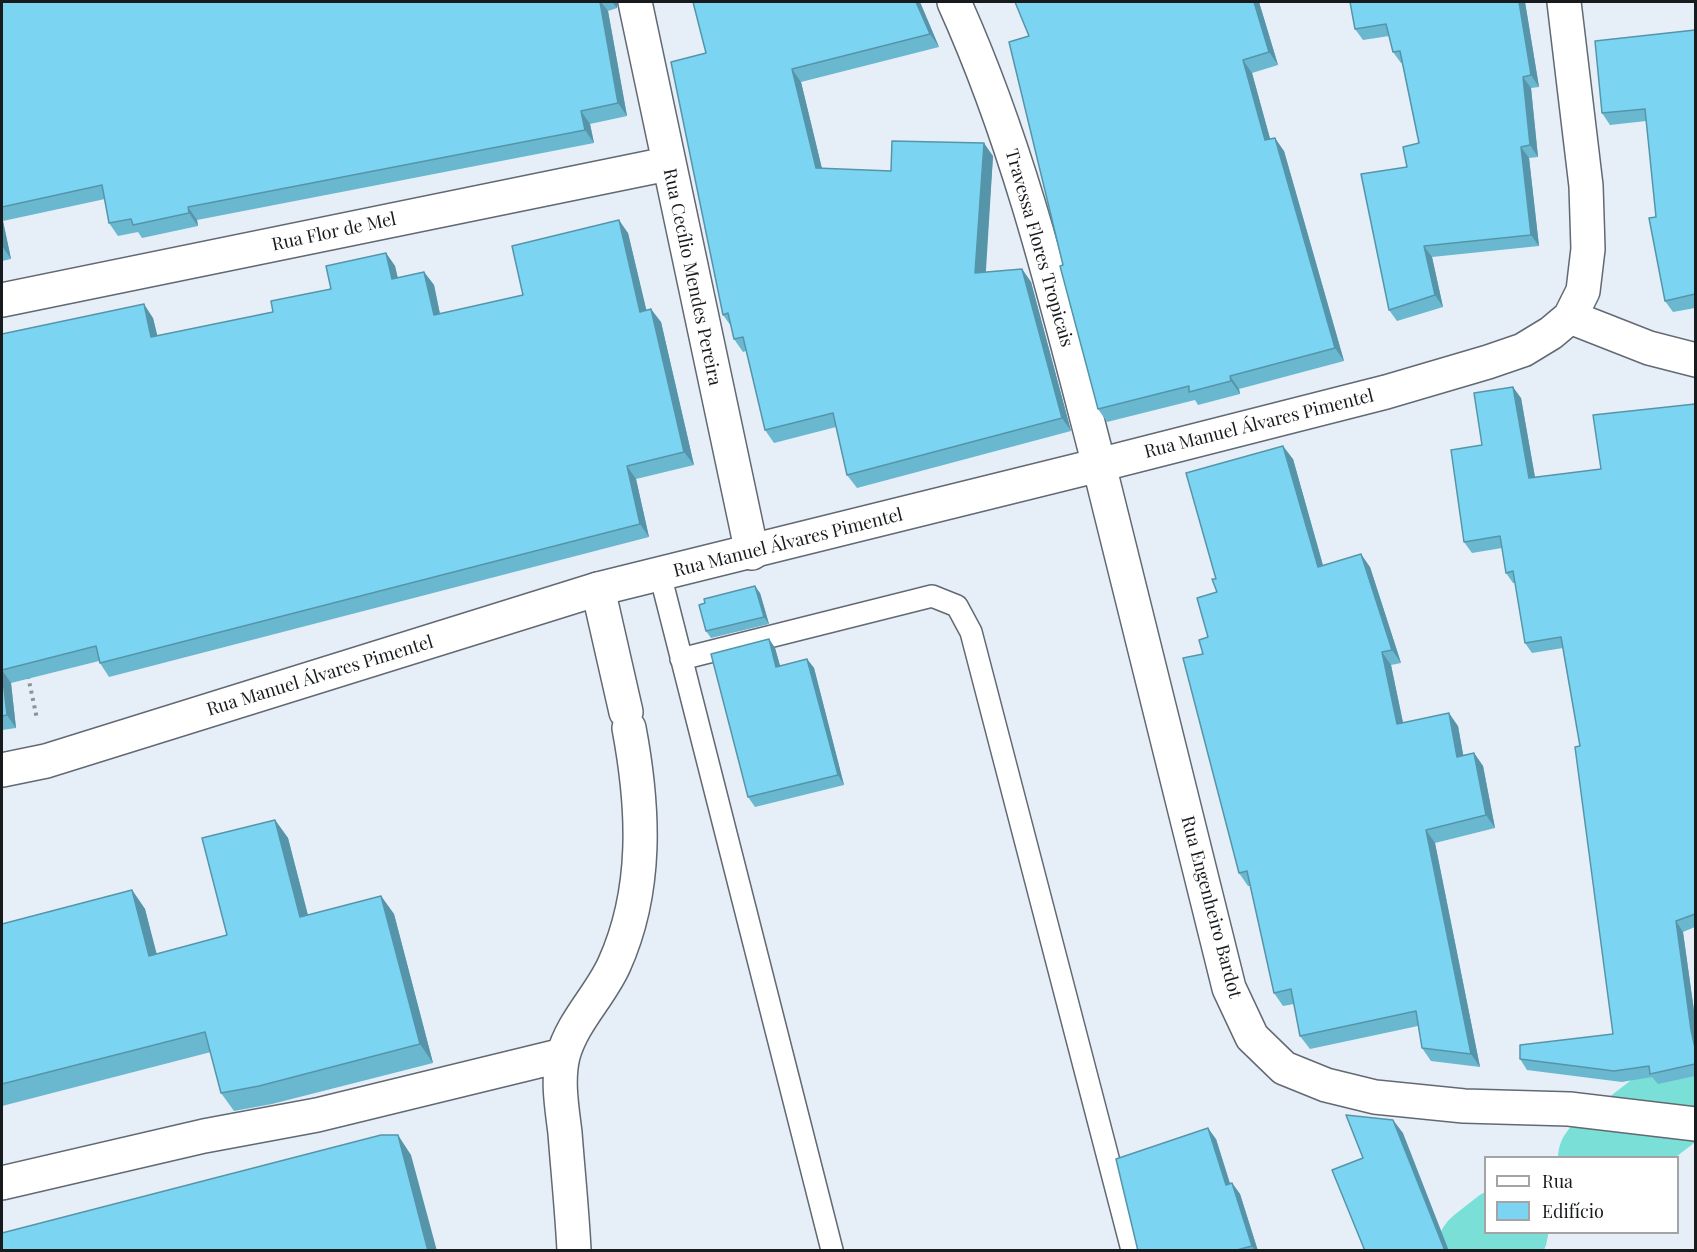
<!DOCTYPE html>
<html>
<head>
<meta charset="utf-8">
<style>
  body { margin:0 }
  #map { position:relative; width:1697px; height:1252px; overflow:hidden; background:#e6eef8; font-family:"Playfair Display",serif }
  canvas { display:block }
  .frame { position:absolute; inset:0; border:3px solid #181b1e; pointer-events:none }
  .legend { position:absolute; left:1484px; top:1156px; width:195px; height:78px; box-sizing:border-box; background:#fff; border:2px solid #a3a4a5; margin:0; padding:8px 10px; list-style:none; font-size:18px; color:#181b1e }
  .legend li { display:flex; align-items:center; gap:12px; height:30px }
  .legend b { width:30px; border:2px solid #a3a4a5 }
</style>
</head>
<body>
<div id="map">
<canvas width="1697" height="1252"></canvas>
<div class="frame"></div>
<ul class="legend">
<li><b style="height:8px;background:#fff"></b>Rua</li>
<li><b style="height:16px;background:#7bd5f2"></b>Edifício</li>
</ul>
</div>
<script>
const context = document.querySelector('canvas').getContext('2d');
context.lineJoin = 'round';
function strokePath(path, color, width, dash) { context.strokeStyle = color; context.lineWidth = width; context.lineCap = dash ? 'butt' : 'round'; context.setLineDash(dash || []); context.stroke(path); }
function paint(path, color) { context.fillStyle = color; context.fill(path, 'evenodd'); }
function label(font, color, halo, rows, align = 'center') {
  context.font = font + ' "Playfair Display",serif'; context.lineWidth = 4.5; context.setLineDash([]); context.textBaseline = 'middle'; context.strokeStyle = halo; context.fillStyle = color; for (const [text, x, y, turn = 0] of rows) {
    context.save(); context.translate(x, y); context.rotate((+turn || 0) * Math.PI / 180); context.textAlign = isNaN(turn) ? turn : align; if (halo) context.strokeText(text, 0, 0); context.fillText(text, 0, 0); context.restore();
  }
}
strokePath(new Path2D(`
  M1602 1158 1696 1086
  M1481 1250 1504 1232`), '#7adfd6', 88);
const service = new Path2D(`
  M660 574 832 1250
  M681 659 932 596 957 606 971 632 1132 1250`);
const minor = new Path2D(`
  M635 2 752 553
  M954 2C1021 150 1058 308 1099 465L1386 392 1488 362 1523 350 1551 333 1570 317 1583 291 1588 249 1586 186 1564 2
  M2 300 667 164
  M1570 317 1649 348 1696 360
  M598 589 626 712
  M2 1183 204 1136 317 1115 563 1055
  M574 1250C572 1211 568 1172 565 1133 562 1108 557 1081 563 1056 572 1022 600 996 614 965 648 890 644 808 629 728`);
const tertiary = new Path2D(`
  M2 770 46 761 598 589 1099 465 1229 988 1252 1037 1284 1068 1326 1085 1375 1097 1464 1106 1569 1109 1696 1124`);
strokePath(service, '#626972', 24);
strokePath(minor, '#626972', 36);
strokePath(tertiary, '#626972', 36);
strokePath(new Path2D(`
  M28 676 37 719`), '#8c9299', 4, [3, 4.5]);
strokePath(service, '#fff', 21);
strokePath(minor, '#fff', 33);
strokePath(tertiary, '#fff', 33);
paint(new Path2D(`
  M2 2H617V8L608 11 627 116 590 124 594 143 197 220 198 226 142 238 138 232 118 236 109 223 105 199 3 221 11 259 2 261Z
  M693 2H920L939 47 801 82 822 169 891 171 993 156 985 272 1022 269 1031 282 1071 431 857 488 847 475 836 427 774 443 765 430 746 351 743 352 734 339 731 326 723 315 706 53Z
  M1015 2H1259L1278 65 1252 73 1270 139 1284 151 1344 361 1239 389 1240 394 1198 405 1195 400 1107 422 1098 409 1063 265 1029 36Z
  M1525 2 1539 87 1531 88 1538 157 1529 158 1539 246 1432 257 1443 307 1397 321 1389 310 1407 167 1419 143 1402 63H1401L1393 52 1389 36 1363 40 1355 29Z
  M1695 30V308L1673 312 1665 301 1646 121 1610 125 1602 113Z
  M628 233 646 310 661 322 694 465 636 479 649 537 109 677 100 663 99 661 11 683 16 728 2 730V334L153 318 157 336 273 312 331 289 386 253 395 266 398 278 424 272 434 285 440 314 523 295Z
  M1521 398 1535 477 1601 469 1695 404V927L1683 932 1695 1018V1076L1658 1084 1652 1077 1622 1082 1527 1070 1520 1059 1613 1034 1580 746 1563 648 1532 653 1525 643 1515 583H1513L1506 573 1502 548 1472 553 1464 542 1482 445Z
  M1293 459 1323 565 1370 567 1401 663 1391 665 1403 723 1458 726 1463 755 1474 753 1483 766 1495 828 1435 843 1480 1067 1431 1061 1422 1048 1418 1026 1310 1049 1300 1036 1294 1004 1283 1006 1274 993 1250 886H1248L1239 873 1203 654 1208 637 1217 592 1216 579Z
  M760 593 769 624 711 638 706 631Z
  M769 639 775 648 780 666 807 659 814 668 844 785 755 807 748 797Z
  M275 820 288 838 308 915 381 896 394 914 433 1063 272 1104 234 1111 221 1093 211 1052 2 1106V924L132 890 145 909 156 954 227 935Z
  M1216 1139 1230 1183H1232L1240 1194 1258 1251H1138Z`), '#6ab7d0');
paint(new Path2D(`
  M600 2H601L608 11 627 116 618 103Z
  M612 2H617V8Z
  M916 2H920L939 47 930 34Z
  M1254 2H1259L1278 65 1269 52Z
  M1519 2H1525L1539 87 1531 75Z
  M1243 60 1252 73 1274 153 1265 140Z
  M792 69 801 82 825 181 816 168Z
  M1523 77 1531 88 1538 157 1530 145Z
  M581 111 590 124 594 143 585 130Z
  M1275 138 1284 151 1344 361 1335 348Z
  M984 143 993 156 985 286 975 273Z
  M1521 147 1529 158 1539 246 1531 235Z
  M188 207 197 220 198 226 189 213Z
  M2 220 3 221 11 259 2 246Z
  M619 220 628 233 650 325 640 312Z
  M1424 246 1432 257 1443 307 1435 295Z
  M386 253 395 266 401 293 392 279Z
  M1022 269 1031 282 1071 431 1062 418Z
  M424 272 434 285 443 329 434 315Z
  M144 304 153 318 161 350 151 337Z
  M651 309 661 322 694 465 684 452Z
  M1230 376 1239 389 1240 394 1231 381Z
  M1513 387 1521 398 1537 489 1529 478Z
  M1283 446 1293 459 1327 580 1318 567Z
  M627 466 636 479 649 537 640 524Z
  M1361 554 1370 567 1401 663 1392 650Z
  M755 586 760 593 769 624 764 617Z
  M769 639 775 648 783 676 776 667Z
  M1382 652 1391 665 1406 737 1397 724Z
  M807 659 814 668 844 785 838 775Z
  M2 670 11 683 16 728 7 715Z
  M1449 713 1458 726 1466 770 1457 757Z
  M1474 753 1483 766 1495 828 1486 815Z
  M275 820 288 838 313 935 300 917Z
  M1426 830 1435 843 1480 1067 1471 1054Z
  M132 890 145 909 162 974 149 956Z
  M381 896 394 914 433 1063 420 1044Z
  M1676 921 1683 932 1695 1018V1048L1691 1030Z
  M1393 1120 1403 1133 1449 1251H1445Z
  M1208 1128 1216 1139 1234 1197 1226 1185Z
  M398 1135 411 1155 437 1251H428Z
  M1232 1183 1240 1194 1258 1251H1255L1252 1246Z`), '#5695a9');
const building = new Path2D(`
  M2 2H600L618 103 581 111 585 130 188 207 189 213 133 225 131 219 109 223 102 185 2 207Z
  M693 2H916L930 34 792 69 816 168 891 171 892 141 984 143 975 273 1022 269 1062 418 847 475 833 413 765 430 743 337 734 339 728 313 723 315 671 62 706 53Z
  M1015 2H1254L1269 52 1243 60 1265 140 1275 138 1335 348 1230 376 1231 381 1189 392V386L1098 409 1060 266 1063 265 1009 42 1029 36Z
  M1350 2H1519L1531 75 1523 77 1530 145 1521 147 1531 235 1424 246 1435 295 1389 310 1361 174 1407 167 1403 147 1419 143 1400 51 1393 52 1386 24 1355 29Z
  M1695 30V294L1665 301 1649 218 1656 217 1645 109 1602 113 1595 41Z
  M619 220 640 312 651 309 684 452 627 466 640 524 100 663 96 646 2 670V334L144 304 151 337 273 312 271 301 331 289 326 266 386 253 392 279 424 272 434 315 523 295 512 246Z
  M1513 387 1529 478 1601 469 1593 415 1695 404V914L1676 921 1691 1030 1695 1048V1064L1650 1074 1649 1066 1614 1071 1520 1059V1045L1613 1034 1575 747 1580 746 1561 637 1525 643 1513 571 1506 573 1500 536 1464 542 1451 450 1482 445 1474 393Z
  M1283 446 1318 567 1361 554 1392 650 1382 652 1397 724 1449 713 1457 757 1474 753 1486 815 1426 830 1471 1054 1422 1048 1416 1011 1300 1036 1291 989 1274 993 1247 871 1239 873 1183 658 1203 654 1199 640 1208 637 1197 598 1217 592 1212 579H1216L1186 473Z
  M755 586 764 617 706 631 699 605 705 603 704 599Z
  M769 639 776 667 807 659 838 775 748 797 711 654Z
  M2 671 7 715 2 716Z
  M275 820 300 917 381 896 420 1044 259 1086 221 1093 205 1032 2 1084V924L132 890 149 956 227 935 202 838Z
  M1346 1115 1393 1120 1445 1251H1365L1332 1170 1363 1158Z
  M1208 1128 1226 1185 1232 1183 1252 1246 1233 1251H1138L1116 1159Z
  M381 1135H398L428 1251H2V1233Z`);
paint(building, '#7bd5f2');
strokePath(building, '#5695a9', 1.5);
label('18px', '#181b1e', '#fff', [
  ["Rua Flor de Mel",334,232,-12],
  ["Travessa Flores Tropicais",1039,248,74],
  ["Rua Cecílio Mendes Pereira",692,277,78],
  ["Rua Manuel Álvares Pimentel",1259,424,-14],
  ["Rua Manuel Álvares Pimentel",788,543,-14],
  ["Rua Manuel Álvares Pimentel",320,676,-17],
  ["Rua Engenheiro Bardot",1211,907,75]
]);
</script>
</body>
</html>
